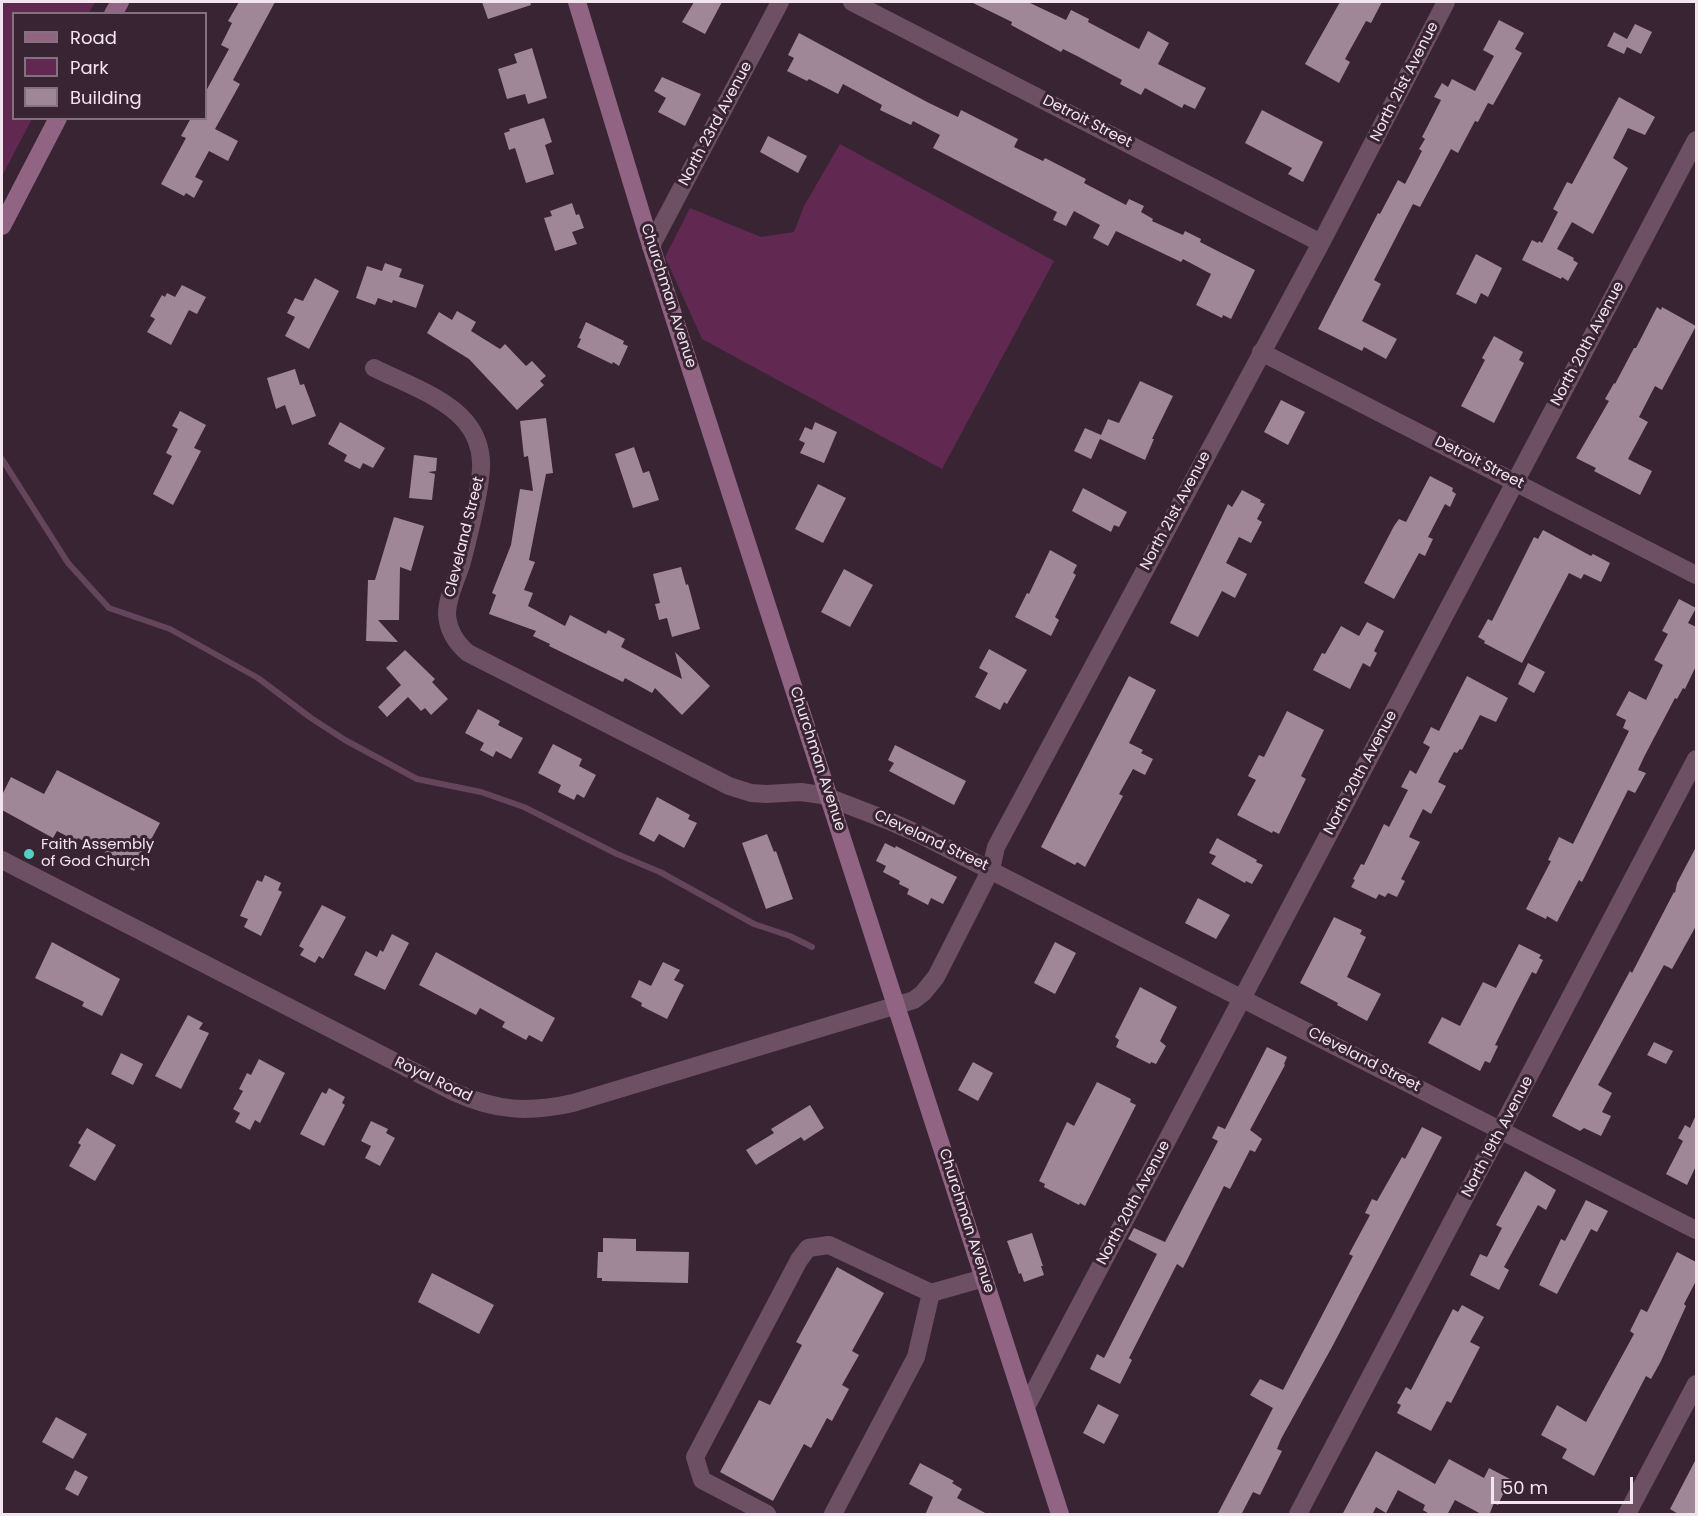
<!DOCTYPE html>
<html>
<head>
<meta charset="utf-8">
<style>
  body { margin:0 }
  #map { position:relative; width:1698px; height:1516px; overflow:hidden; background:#382432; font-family:Poppins,sans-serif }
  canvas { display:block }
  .frame { position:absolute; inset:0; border:3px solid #f3e5ee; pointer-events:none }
  .legend { position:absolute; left:12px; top:12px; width:195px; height:108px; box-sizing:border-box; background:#382432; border:2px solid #83717d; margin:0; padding:8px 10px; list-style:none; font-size:18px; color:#f3e5ee }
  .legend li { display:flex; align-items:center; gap:12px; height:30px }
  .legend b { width:30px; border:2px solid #83717d }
  .scale { position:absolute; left:1491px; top:1477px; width:142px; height:27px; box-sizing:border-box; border:3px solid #f3e5ee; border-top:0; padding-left:8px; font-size:18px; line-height:21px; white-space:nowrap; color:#f3e5ee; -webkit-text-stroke:4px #382432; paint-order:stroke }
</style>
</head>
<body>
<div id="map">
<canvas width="1698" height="1516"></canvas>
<div class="frame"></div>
<ul class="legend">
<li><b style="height:8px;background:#926484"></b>Road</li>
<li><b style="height:16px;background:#612952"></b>Park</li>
<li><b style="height:16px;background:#a08798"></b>Building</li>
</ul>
<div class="scale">50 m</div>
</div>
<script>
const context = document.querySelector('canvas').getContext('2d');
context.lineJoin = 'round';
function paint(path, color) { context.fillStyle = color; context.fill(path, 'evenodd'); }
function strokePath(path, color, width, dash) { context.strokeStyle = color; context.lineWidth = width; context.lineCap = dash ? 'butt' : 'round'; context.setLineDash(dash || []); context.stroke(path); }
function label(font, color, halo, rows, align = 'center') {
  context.font = font + ' Poppins,sans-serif'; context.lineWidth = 6; context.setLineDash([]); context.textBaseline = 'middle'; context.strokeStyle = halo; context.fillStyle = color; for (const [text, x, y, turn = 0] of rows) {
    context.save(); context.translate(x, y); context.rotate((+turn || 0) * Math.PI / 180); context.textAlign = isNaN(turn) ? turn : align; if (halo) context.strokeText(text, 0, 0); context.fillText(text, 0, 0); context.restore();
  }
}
paint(new Path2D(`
  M2 2H95L89 13 14 14V118L32 119 2 176Z
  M840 144 1054 261 942 469 702 339 665 257 690 208 761 237 794 232 804 206Z`), '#612952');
strokePath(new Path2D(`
  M2 459 68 563 109 608 170 629 258 678 311 718 345 740 417 779 481 792 524 807 617 854 660 872 754 924 790 936 812 947`), '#64455c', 6);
paint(new Path2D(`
  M239 2H275L233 80 240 84 215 129 238 141 228 161 209 151 195 177 203 181 194 198 186 193 184 196 161 184 186 138 181 136 191 118H206V91L229 49 221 45 232 23 228 21Z
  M482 2H530L531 5 488 19Z
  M694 2H722L705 34 682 22Z
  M971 2H1028L1066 20 1071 10 1089 19 1088 22 1139 49 1148 31 1169 43 1158 64 1206 88 1195 109 1184 104 1182 108 1145 88 1141 95 1120 84 1122 80 1077 56 1063 49 1061 52 1011 25 1012 22Z
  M1340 2H1382L1371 23 1366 21 1345 59 1350 62 1339 83 1305 64Z
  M1499 20 1524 33 1515 49 1522 53 1493 105 1488 103 1478 122 1475 121 1458 153 1451 149 1420 207 1413 204 1374 280 1381 284 1362 321 1397 339 1386 359 1364 347 1362 351 1318 329 1378 213 1380 214 1398 180 1405 184 1422 151 1419 149 1425 139 1422 137 1440 102 1441 100 1434 97 1442 83 1448 87 1452 79 1475 91 1494 56 1483 50Z
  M1635 24 1652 32 1641 54 1627 47 1624 54 1607 46 1614 32 1627 39Z
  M799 33 927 102 958 117 961 110 1018 139 1014 147 1043 161 1045 158 1086 179 1084 183 1126 205 1129 199 1144 206 1141 212 1153 219 1152 221 1183 235 1185 231 1201 239 1200 242 1255 270 1231 319 1223 315 1222 318 1196 305 1211 274 1183 259 1181 262 1116 231 1108 246 1093 238 1100 225 1074 211 1066 226 1053 220 1057 212 933 148 940 135 913 121 911 125 880 110 882 105 843 84 838 94 809 79 807 81 787 71 794 58 788 55Z
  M532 48 547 98 528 104 525 94 507 99 498 69 517 63 514 54Z
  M662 77 701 94 685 126 658 112 666 98 654 91Z
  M1619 97 1655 117 1645 135 1628 128 1613 158 1628 168 1593 234 1572 222 1557 249 1574 258 1573 260 1578 263 1568 281 1562 277 1561 279 1522 260 1532 240 1538 243 1539 241 1542 243 1558 212 1553 209 1567 182 1572 184Z
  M1262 110 1323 142 1303 182 1288 174 1292 168 1245 143Z
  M544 118 552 142 545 145 554 174 526 183 515 148 509 150 504 133 510 131 509 129Z
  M768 136 807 156 798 173 760 152Z
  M572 203 576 215 579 214 584 228 572 232 577 244 555 251 544 218 552 216 550 211Z
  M1476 254 1502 268 1488 297 1481 293 1476 304 1456 294Z
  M385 263 402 269 399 277 424 285 416 308 393 300 392 303 378 298 375 305 356 298 367 266 382 271Z
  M315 278 339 291 309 349 285 336 295 317 287 313 295 298 303 301Z
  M182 285 206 297 197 314 189 310 171 345 147 332 155 319 150 316 162 295 165 297 167 293 175 297Z
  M1657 307 1661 310 1662 307 1696 326 1662 390 1655 386 1639 417 1648 422 1628 459 1652 471 1640 495 1594 471 1596 468 1576 458 1609 401 1605 399 1614 383 1615 384 1634 348H1636Z
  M457 311 476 322 471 331 500 349 505 344 526 366 532 361 546 376 540 381 544 385 517 410 469 359 427 333 439 312 452 320Z
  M586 322 624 341 623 344 628 346 619 366 613 362 612 364 577 347 581 339 579 338Z
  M1494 336 1523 352 1519 360 1524 363 1494 423 1461 406 1485 360 1482 358Z
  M295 369 300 385 304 384 316 416 292 425 285 405 276 409 267 378Z
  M1140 381 1173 396 1152 439H1154L1145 460 1100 439 1091 459 1074 451 1085 428 1101 435 1108 419 1119 423Z
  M1281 400 1305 412 1288 445 1264 432Z
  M180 411 206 425 194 448 201 451 173 505 153 494 172 456 166 453 178 429 172 426Z
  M546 418 553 473 546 474 529 560 535 562 524 590 533 593 528 606 565 626 570 615 606 634 608 630 625 639 621 647 682 679 675 652 710 686 682 715 655 688 652 693 625 678 623 682 549 646 550 644 533 636 536 631 489 614 496 595 492 593 511 545 520 489 533 491 528 456 524 457 520 421Z
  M340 422 385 448 373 468 363 463 360 469 344 461 347 455 328 444Z
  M815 422 837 432 824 463 800 453 805 443 799 440 805 427 812 430Z
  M634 447 643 473 649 471 659 500 633 508 615 454Z
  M414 455 437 458 436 471 428 472 435 474 432 500 409 498Z
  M1430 476 1453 488 1452 491 1456 494 1450 507 1445 504 1428 537 1433 539 1425 556 1419 553 1418 555 1394 599 1364 583 1394 526 1399 519 1406 522Z
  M818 484 846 498 823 543 795 529Z
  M1083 488 1127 512 1119 527 1114 525 1111 532 1072 511Z
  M1242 490 1261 500 1260 502 1265 504 1257 519 1262 522 1251 543 1239 537 1226 563 1247 574 1235 598 1222 591 1198 637 1170 623 1228 504 1232 507Z
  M394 517 424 526 411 571 400 567 399 620H378L398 642 366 641 368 580H375Z
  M1543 530 1591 556 1593 554 1610 563 1601 582 1584 574 1581 579 1569 573 1522 663 1484 643 1485 641 1478 637 1488 619 1492 621 1534 537 1538 539Z
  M1050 550 1077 565 1073 573 1076 575 1055 617 1059 620 1051 636 1015 617 1027 593 1029 594Z
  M681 567 686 585 688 584 700 629 672 637 667 618 659 620 655 604 660 603 653 574Z
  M844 569 873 585 850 627 821 612Z
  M1679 599 1696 608 1688 623 1696 627V666L1685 689 1683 688 1677 699 1675 698 1644 757 1638 770 1646 773 1635 793 1628 790 1582 882 1579 880 1557 922 1547 916 1546 919 1526 909 1551 861 1548 860 1559 837 1573 844 1629 731 1623 728 1626 720 1616 715 1629 691 1646 700 1663 665 1654 660 1668 634 1662 631Z
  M1367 622 1384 631 1374 651 1377 653 1370 667 1363 663 1350 689 1313 670 1322 653 1325 654 1341 626 1359 636Z
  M989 649 1027 670 1007 704 1004 702 1000 710 975 697 988 673 979 668Z
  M405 650 435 679 432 682 448 699 431 715 425 708 421 711 408 697 387 717 378 707 401 685 386 668Z
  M1528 663 1545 672 1534 693 1518 684Z
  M1129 676 1156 690 1129 743 1143 750 1141 753 1153 759 1145 775 1133 769 1119 794 1123 796 1085 867 1077 862 1075 865 1041 847Z
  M1467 676 1508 698 1496 722 1480 715 1462 750 1460 749 1457 753 1454 752 1438 782 1446 786 1431 814 1423 809 1409 837 1420 842 1401 879 1405 881 1397 897 1388 893 1385 897 1379 894 1376 899 1351 887 1355 880 1353 879 1361 864 1364 865 1384 824 1389 827 1408 790 1401 787 1410 770 1416 774 1430 747 1423 743 1431 727 1439 731Z
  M478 709 500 721 498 725 523 738 511 759 496 751 493 757 480 750 484 743 465 733Z
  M1287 711 1324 730 1301 776 1306 779 1279 834 1273 831 1272 833 1237 815 1256 780 1248 776 1259 755 1264 757Z
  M553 744 582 759 579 766 596 775 584 798 577 794 574 800 558 792 561 785 538 773Z
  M895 745 966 781 954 805 889 771 894 763 888 760Z
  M57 770 160 823 134 871 122 865 123 862 78 838 76 841 57 831 53 838 2 810V795L11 777 44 794Z
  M657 797 690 815 688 819 697 823 684 848 659 834 654 842 639 834Z
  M767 834 774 852 776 851 793 899 766 909 742 843Z
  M1217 838 1257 860 1256 862 1263 865 1252 884 1246 881 1245 883 1211 864 1216 856 1209 853Z
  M885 843 895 848 896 846 957 877 943 904 931 898 928 905 907 894 909 889 899 884 900 881 883 872 886 866 876 861Z
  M1696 847V926L1672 969 1664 965 1598 1085 1612 1093 1602 1112 1611 1116 1601 1136 1584 1128 1580 1131 1552 1116 1630 971 1632 973 1674 892 1675 893 1677 883Z
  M265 875 281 883 278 890 282 892 261 936 244 927 248 919 240 916 257 880 262 882Z
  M1198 898 1230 915 1216 939 1185 923Z
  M322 905 346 917 323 959 319 956 315 963 300 955 304 949 299 946Z
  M1334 917 1362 930 1360 934 1366 937 1347 977 1381 994 1367 1021 1337 1005 1338 1003 1300 983Z
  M392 934 409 943 385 990 354 975 366 951 377 957 380 950 383 952Z
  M52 942 120 979 102 1016 82 1006 84 1002 35 978Z
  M1055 942 1076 953 1055 994 1034 983Z
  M1519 944 1541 955 1539 958 1543 960 1536 974 1532 972 1517 1001 1495 1045 1498 1046 1490 1063 1485 1061 1480 1071 1428 1043 1442 1017 1460 1026 1483 982 1496 988Z
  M436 952 555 1018 542 1042 529 1035 526 1040 502 1027 505 1022 480 1008 476 1015 419 985Z
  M663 962 680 970 674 980 684 985 667 1019 641 1006 642 1003 631 997 639 980 651 986Z
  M1140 987 1177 1007 1160 1041 1166 1046 1156 1064 1151 1062 1150 1064 1116 1047 1119 1040 1115 1037Z
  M188 1015 203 1023 199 1029 209 1033 181 1089 155 1076Z
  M1654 1042 1673 1051 1666 1064 1647 1055Z
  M1267 1047 1287 1057 1284 1064 1285 1065 1250 1130 1262 1139 1255 1152 1250 1150 1230 1189 1224 1186 1183 1268 1177 1264 1129 1358 1132 1360 1120 1384 1090 1369 1097 1354 1104 1358 1157 1254 1128 1239 1134 1228 1165 1242 1218 1141 1212 1138 1218 1126 1225 1129Z
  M121 1053 143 1064 133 1085 111 1074Z
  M259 1059 285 1073 260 1123 255 1120 250 1130 235 1122 240 1113 233 1109 243 1091 239 1089 247 1073 251 1075Z
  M973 1062 993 1073 978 1101 958 1090Z
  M1097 1082 1131 1099 1130 1102 1136 1105 1085 1206 1080 1203 1079 1205 1044 1187 1045 1184 1039 1181 1067 1122 1074 1126Z
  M329 1088 345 1097 342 1103 345 1105 324 1146 300 1134 322 1092 326 1094Z
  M810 1105 824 1128 804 1141 801 1137 756 1165 746 1150 774 1133 771 1129Z
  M1696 1115V1166L1687 1185 1666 1174 1683 1141 1678 1138 1685 1125 1690 1128Z
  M371 1121 388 1129 386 1133 395 1138 380 1166 365 1158 371 1146 361 1141Z
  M1422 1127 1442 1137 1332 1347 1281 1439 1277 1449 1282 1451 1260 1495 1253 1492 1241 1515H1217L1273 1408 1250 1395 1260 1379 1283 1390 1353 1256 1349 1254 1370 1215 1365 1213 1372 1199 1377 1201 1402 1157 1405 1159Z
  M87 1128 116 1145 95 1181 69 1166 81 1145 78 1143Z
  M1525 1171 1556 1190 1546 1210 1538 1205 1504 1267 1509 1270 1499 1290 1470 1275 1480 1254 1487 1257 1502 1228 1496 1225Z
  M1586 1200 1608 1211 1597 1232 1591 1229 1557 1294 1539 1285 1561 1239 1565 1241Z
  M1032 1233 1043 1266H1041L1044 1275 1024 1282 1021 1273 1019 1274 1007 1241Z
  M603 1238 636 1239V1251L689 1252 688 1283 602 1281V1278H597L598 1252H603Z
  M1677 1252 1696 1262V1281L1684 1304 1686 1306 1661 1361 1651 1379 1646 1376 1594 1476 1562 1458 1567 1449 1541 1435 1557 1405 1586 1422 1634 1334 1630 1331 1641 1309 1647 1312Z
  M837 1267 884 1293 852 1351 859 1355 842 1385 849 1389 832 1421 827 1418 811 1448 804 1444 773 1501 720 1472 759 1400 770 1405 802 1345 796 1342Z
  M432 1273 494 1305 479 1334 418 1302Z
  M1462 1305 1484 1317 1470 1342 1480 1347 1451 1403 1447 1401 1431 1431 1397 1413 1401 1405 1397 1403 1406 1387 1411 1390 1453 1309 1458 1312Z
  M1098 1404 1119 1415 1104 1444 1083 1433Z
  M56 1417 87 1434 73 1459 42 1442Z
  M1376 1451 1435 1484 1449 1459 1484 1478 1489 1468 1510 1479 1498 1505 1494 1503 1489 1515H1483L1455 1500 1447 1515H1431L1423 1510 1425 1505 1398 1490 1386 1513 1376 1507 1372 1515H1342Z
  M1696 1459V1515H1680L1670 1509Z
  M920 1463 954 1481 952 1483 962 1489 957 1498 989 1515H925L933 1497 909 1484Z
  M75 1470 88 1477 78 1496 65 1489Z`), '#a08798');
strokePath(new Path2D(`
  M852 2 1321 243
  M651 246 780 2
  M1261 352 1696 575
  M374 368C402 382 445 397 465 421 489 449 481 479 474 512 470 530 466 548 461 565 456 581 447 597 447 614 448 630 456 643 468 653L729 786 751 793 766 794 801 792 822 795 887 820 921 835 1696 1230
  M2 860 454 1092C496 1111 529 1113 573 1103L914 1000 923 993 936 977 991 869 996 847 1321 243 1446 2
  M1026 1407 1696 140
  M767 1514 702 1480 695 1457 799 1260 808 1248 829 1245 931 1293 984 1278
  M833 1514 916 1357 931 1293
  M1298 1514 1696 759
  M1627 1514 1696 1384`), '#6e5064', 18);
strokePath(new Path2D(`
  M577 2 651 246 1060 1514
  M113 14 120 2
  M2 226 58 118`), '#926484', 18);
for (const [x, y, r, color] of [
  [29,854,6,"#55cec5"]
]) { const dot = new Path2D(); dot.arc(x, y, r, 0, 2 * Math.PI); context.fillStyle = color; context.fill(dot); strokePath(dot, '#382432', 2); }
label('15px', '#f3e5ee', '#382432', [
  ["North 21st Avenue",1405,82,-63],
  ["Detroit Street",1087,122,27],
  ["North 23rd Avenue",716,124,-62],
  ["Churchman Avenue",668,296,72],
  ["North 20th Avenue",1588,344,-62],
  ["Detroit Street",1479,463,27],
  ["North 21st Avenue",1176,511,-62],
  ["Cleveland Street",465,537,-76],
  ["Churchman Avenue",817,759,72],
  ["North 20th Avenue",1361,773,-62],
  ["Cleveland Street",931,841,25],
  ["Cleveland Street",1364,1060,27],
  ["Royal Road",433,1080,26],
  ["North 19th Avenue",1498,1137,-62],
  ["North 20th Avenue",1134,1203,-62],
  ["Churchman Avenue",966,1221,72]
]);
label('15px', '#f3e5ee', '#382432', [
  ["Faith Assembly",41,845],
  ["of God Church",41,862]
], 'left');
</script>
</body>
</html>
